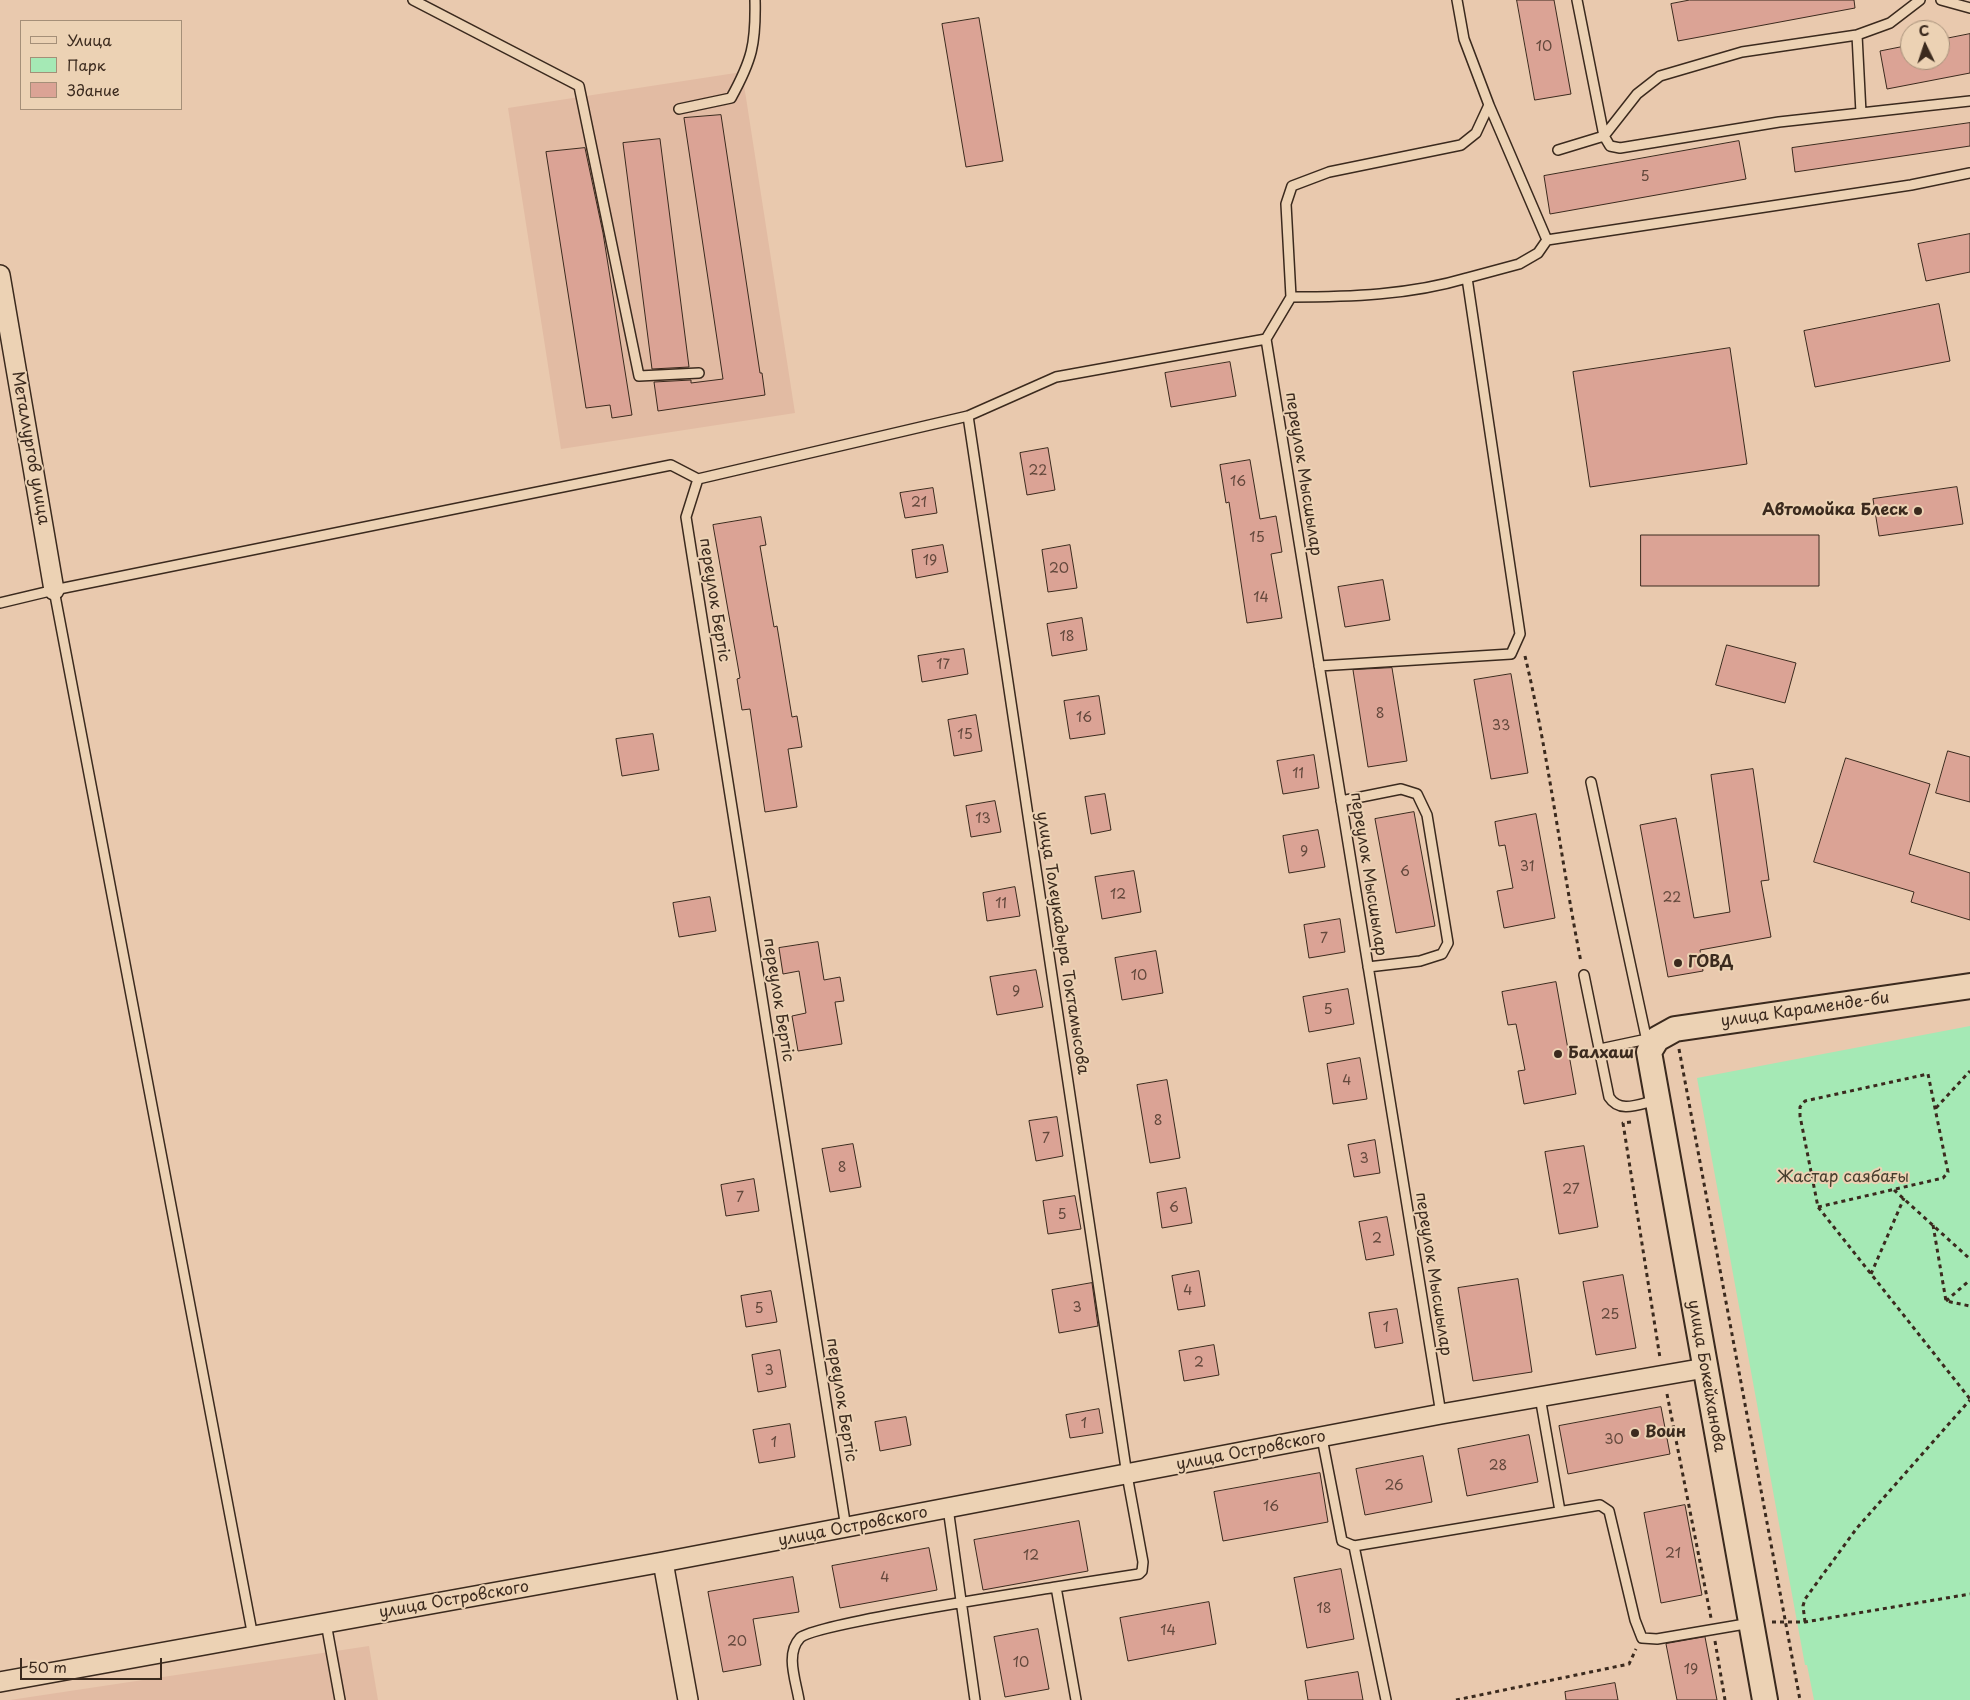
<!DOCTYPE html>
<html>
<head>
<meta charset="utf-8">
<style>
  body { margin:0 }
  #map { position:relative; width:1970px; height:1700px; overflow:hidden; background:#e9c9ae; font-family:"Playpen Sans",sans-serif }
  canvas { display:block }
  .legend { position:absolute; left:20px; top:20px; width:162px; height:90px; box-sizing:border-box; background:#ecd2b4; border:1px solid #a58f78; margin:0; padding:6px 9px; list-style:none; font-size:15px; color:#3b2a1e }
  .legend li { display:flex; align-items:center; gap:10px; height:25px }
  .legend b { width:25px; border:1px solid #a58f78 }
  .north { position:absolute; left:1900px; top:20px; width:50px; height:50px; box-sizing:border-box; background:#ecd2b4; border:1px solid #a58f78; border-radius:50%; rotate:356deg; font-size:14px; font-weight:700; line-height:20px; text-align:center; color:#3b2a1e }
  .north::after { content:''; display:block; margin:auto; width:18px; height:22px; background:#3b2a1e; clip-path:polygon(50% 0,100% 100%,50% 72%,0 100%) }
  .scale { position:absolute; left:20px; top:1658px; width:142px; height:22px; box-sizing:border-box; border:2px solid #3b2a1e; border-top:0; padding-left:6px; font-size:15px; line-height:18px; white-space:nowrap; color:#3b2a1e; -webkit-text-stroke:4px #ecd2b4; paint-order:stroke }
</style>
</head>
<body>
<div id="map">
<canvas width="1970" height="1700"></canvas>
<ul class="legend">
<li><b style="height:6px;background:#ecd2b4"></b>Улица</li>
<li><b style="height:14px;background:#a5e9b5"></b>Парк</li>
<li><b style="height:14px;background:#dba395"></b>Здание</li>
</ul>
<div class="north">С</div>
<div class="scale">50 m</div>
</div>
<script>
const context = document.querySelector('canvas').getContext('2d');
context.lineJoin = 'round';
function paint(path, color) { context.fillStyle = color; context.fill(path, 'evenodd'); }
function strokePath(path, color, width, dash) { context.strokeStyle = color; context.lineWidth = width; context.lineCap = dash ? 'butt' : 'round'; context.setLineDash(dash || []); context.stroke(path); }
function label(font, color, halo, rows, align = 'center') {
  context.font = font + ' "Playpen Sans",sans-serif'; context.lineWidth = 4; context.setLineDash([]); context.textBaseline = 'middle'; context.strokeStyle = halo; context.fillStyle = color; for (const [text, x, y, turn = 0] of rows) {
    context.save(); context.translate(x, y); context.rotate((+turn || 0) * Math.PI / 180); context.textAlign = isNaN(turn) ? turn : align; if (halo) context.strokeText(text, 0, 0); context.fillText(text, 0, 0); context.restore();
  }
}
paint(new Path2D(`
  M742 72 795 413 561 449 508 108Z
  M369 1646 378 1700H10Z`), '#e2bba3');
paint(new Path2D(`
  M1970 1026V1700H1814L1807 1665H1805L1697 1078Z`), '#a5e9b5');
const building = new Path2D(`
  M1517 0H1554L1571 94 1535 100Z
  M1690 0H1854L1855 8 1678 41 1671 4Z
  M979 18 1003 161 966 167 942 24Z
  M1970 34V73L1887 89 1880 51 1910 45V60H1940V40Z
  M721 115 760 373H762L765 395 658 411 654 382 691 380V383L723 379 684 118Z
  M1970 123V146L1795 172 1792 148Z
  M660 139 689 367 652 369 623 143Z
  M1739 141 1746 179 1550 214 1544 176Z
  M585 148 603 233 632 415 612 418 610 405 586 408 546 152Z
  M1970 234V272L1926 281 1918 244Z
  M1939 304 1950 361 1815 387 1804 331Z
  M1730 348 1747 464 1590 487 1573 372Z
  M1230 362 1236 396 1171 407 1165 373Z
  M1048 448 1055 490 1027 495 1020 453Z
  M1250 460 1260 519 1276 516 1282 552 1271 554 1282 618 1247 623 1229 502 1226 503 1220 465Z
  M1957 487 1963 524 1879 536 1873 499Z
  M933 488 937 513 905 518 900 493Z
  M761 517 766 545 760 546 774 627 777 626 792 717 797 716 802 747 788 749 797 807 765 812 750 709 742 710 737 679 740 678 713 525Z
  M1641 535H1819V586H1641Z
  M943 545 948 572 916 578 912 550Z
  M1070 545 1077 588 1048 592 1042 550Z
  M1383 580 1390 620 1345 627 1338 587Z
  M1082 618 1087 650 1052 656 1047 624Z
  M1727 645 1796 663 1785 703 1716 685Z
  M964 649 968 674 922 682 918 656Z
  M1392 668 1407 761 1368 767 1353 670Z
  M1511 674 1528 773 1491 779 1474 680Z
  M1099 696 1105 734 1070 739 1064 701Z
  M976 715 982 751 954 756 948 720Z
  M653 734 659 770 622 776 616 739Z
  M1948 751 1970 757V802L1936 793Z
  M1314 755 1319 788 1283 794 1277 761Z
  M1846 758 1930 784 1909 854 1970 873V920L1911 902 1914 892 1814 862Z
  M1753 769 1769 880 1761 881 1771 937 1700 950 1703 971 1668 977 1640 825 1676 818 1694 918 1730 912 1711 775Z
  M1105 794 1111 830 1091 834 1085 797Z
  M995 801 1001 832 971 837 966 806Z
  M1414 812 1435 926 1396 933 1375 819Z
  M1536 814 1555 918 1504 928 1497 891 1513 888 1505 845 1499 846 1495 822Z
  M1318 830 1325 867 1289 873 1283 836Z
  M1134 871 1141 912 1102 919 1095 877Z
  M1015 887 1020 916 987 921 983 893Z
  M710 897 716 931 679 937 673 903Z
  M1340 919 1345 952 1309 958 1304 925Z
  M818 942 824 980 840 977 844 1001 835 1002 842 1044 798 1051 792 1016 806 1013 799 971 783 974 779 948Z
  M1156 951 1163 993 1122 1000 1115 958Z
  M1036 970 1043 1007 997 1015 990 977Z
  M1556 982 1576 1094 1524 1104 1518 1071 1525 1070 1516 1024 1508 1025 1502 992Z
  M1348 989 1354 1024 1309 1032 1303 997Z
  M1360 1058 1367 1099 1333 1104 1327 1064Z
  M1167 1080 1180 1158 1150 1163 1137 1085Z
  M1057 1117 1063 1156 1036 1161 1029 1121Z
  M1375 1140 1380 1173 1354 1177 1348 1145Z
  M853 1144 861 1187 830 1192 822 1149Z
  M1584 1146 1598 1227 1559 1234 1545 1152Z
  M754 1179 759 1211 726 1216 721 1185Z
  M1186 1188 1192 1223 1162 1228 1157 1193Z
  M1075 1196 1081 1229 1048 1234 1043 1201Z
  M1387 1217 1394 1255 1366 1260 1359 1222Z
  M1199 1271 1205 1306 1178 1310 1172 1276Z
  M1623 1275 1636 1348 1596 1355 1583 1282Z
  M1518 1279 1532 1372 1473 1381 1458 1288Z
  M1092 1283 1098 1326 1059 1333 1052 1290Z
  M771 1291 777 1322 746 1327 741 1296Z
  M1397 1309 1403 1343 1375 1348 1369 1313Z
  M1214 1345 1219 1375 1184 1381 1179 1351Z
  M780 1350 786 1387 758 1392 752 1355Z
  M1661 1407 1670 1454 1568 1474 1559 1426Z
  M1099 1409 1103 1433 1070 1438 1066 1415Z
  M906 1417 911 1445 880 1451 875 1422Z
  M790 1424 795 1457 759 1463 753 1430Z
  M1529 1435 1538 1482 1467 1496 1458 1449Z
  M1423 1456 1432 1502 1365 1515 1356 1469Z
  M1320 1473 1328 1522 1223 1541 1214 1492Z
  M1685 1505 1702 1595 1661 1603 1644 1513Z
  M1079 1521 1088 1571 983 1590 974 1540Z
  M929 1548 937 1590 840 1608 832 1566Z
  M1341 1569 1354 1639 1307 1648 1294 1578Z
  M793 1577 799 1612 753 1619 761 1665 723 1672 708 1592Z
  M1209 1602 1216 1644 1128 1661 1120 1618Z
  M1038 1629 1049 1689 1005 1697 994 1637Z
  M1705 1637 1717 1700H1677L1666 1644Z
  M1358 1672 1363 1700H1308L1305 1681Z
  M1615 1683 1618 1700H1566L1565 1692Z`);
paint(building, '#dba395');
strokePath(building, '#3b2a1e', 1);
const service = new Path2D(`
  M413 0 579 86 639 376 699 373
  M1577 0 1604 136 1610 146 1620 148 1779 122 1970 101
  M1941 0 1970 8
  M1857 35 1861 113
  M679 109 731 98C752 60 756 44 755 0
  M1558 150 1604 136 1637 94 1660 76 1742 52 1857 35 1890 23 1920 0
  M1547 240 1911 185 1970 173
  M1291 297C1350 297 1410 295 1467 278
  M1266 339 1441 1414
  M968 416 1127 1475 1143 1562 1142 1571 1139 1574 1056 1587 1076 1700
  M698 479 686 517 846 1528
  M0 603 54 590
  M1319 666 1511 654 1520 634 1467 278 1519 264 1538 253 1547 240 1489 105
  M1591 782 1648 1046
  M1341 801 1401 789 1417 794 1427 815 1448 943 1442 954 1420 961 1368 967
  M1584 975 1609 1097C1620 1114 1639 1104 1657 1100
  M1600 1049 1647 1039
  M1540 1397 1560 1511
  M1322 1438 1342 1541 1354 1546 1600 1505 1609 1511 1635 1620 1642 1638 1657 1639 1751 1623
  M948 1508 975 1700
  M1354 1546 1386 1700
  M326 1623 340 1700
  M253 1637 54 590 671 465 698 479 968 416 1056 377 1266 339 1291 297 1286 204 1292 186 1329 172 1461 145 1476 133 1489 105 1464 39 1457 0
  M799 1700C796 1681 785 1654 800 1638 813 1624 1022 1593 1056 1587`);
const minor = new Path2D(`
  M0 275 54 590
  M663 1562 688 1700
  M0 1682 663 1562 1441 1414 1705 1368`);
const tertiary = new Path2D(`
  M1765 1700 1649 1052 1657 1039 1675 1029 1970 986`);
strokePath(service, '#3b2a1e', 12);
strokePath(minor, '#3b2a1e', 22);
strokePath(tertiary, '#3b2a1e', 28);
strokePath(new Path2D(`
  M1525 656C1549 757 1561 861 1581 962
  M1679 1049 1800 1700
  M1936 1108 1970 1071
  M1631 1122 1623 1123 1660 1358
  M1894 1190 1970 1259
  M1818 1207 1943 1178 1948 1172 1928 1074 1805 1101 1800 1107V1116L1818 1207 1970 1399
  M1933 1225 1946 1301 1970 1306
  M1871 1274 1904 1198
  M1946 1301 1970 1280
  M1667 1394 1711 1618
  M1772 1622H1805L1970 1594
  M1805 1622 1803 1606 1805 1599 1857 1528 1970 1400
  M1715 1641 1725 1700
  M1456 1700 1629 1664 1636 1649`), '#3b2a1e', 3, [4, 4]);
strokePath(service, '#ecd2b4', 9);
strokePath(minor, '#ecd2b4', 19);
strokePath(tertiary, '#ecd2b4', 24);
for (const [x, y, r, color] of [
  [1918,511,5,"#3b2a1e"],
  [1678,963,5,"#3b2a1e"],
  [1558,1054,5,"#3b2a1e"],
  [1635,1433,5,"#3b2a1e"]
]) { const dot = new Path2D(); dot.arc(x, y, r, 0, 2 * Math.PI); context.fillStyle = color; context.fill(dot); strokePath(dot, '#ecd2b4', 2); }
label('14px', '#63483c', null, [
  ["10",1544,47],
  ["5",1645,177],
  ["22",1038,471],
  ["16",1238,482],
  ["21",919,503],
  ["15",1257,538],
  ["19",930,561],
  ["20",1059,569],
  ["14",1261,598],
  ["18",1067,637],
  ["17",943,665],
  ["8",1380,714],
  ["16",1084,718],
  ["33",1501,726],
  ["15",965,735],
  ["11",1298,774],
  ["13",983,819],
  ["9",1304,852],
  ["31",1527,867],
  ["6",1405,872],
  ["12",1118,895],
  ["22",1672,898],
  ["11",1001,904],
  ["7",1324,939],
  ["10",1139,976],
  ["9",1016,992],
  ["5",1328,1010],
  ["4",1347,1081],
  ["8",1158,1121],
  ["7",1046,1139],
  ["3",1364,1159],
  ["8",842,1168],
  ["27",1571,1190],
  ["7",740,1198],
  ["6",1174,1208],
  ["5",1062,1215],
  ["2",1377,1239],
  ["4",1188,1291],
  ["3",1077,1308],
  ["5",759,1309],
  ["25",1610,1315],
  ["1",1386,1328],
  ["2",1199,1363],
  ["3",769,1371],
  ["1",1084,1424],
  ["30",1614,1440],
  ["1",774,1443],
  ["28",1498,1466],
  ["26",1394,1486],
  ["16",1271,1507],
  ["21",1673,1554],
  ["12",1031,1556],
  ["4",885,1578],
  ["18",1324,1609],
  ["14",1168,1631],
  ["20",737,1642],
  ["10",1021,1663],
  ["19",1691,1670]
]);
label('16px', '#3b2a1e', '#ecd2b4', [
  ["Металлургов улица",30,448,80],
  ["переулок Мысшылар",1303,474,81],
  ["переулок Бертіс",714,600,81],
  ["переулок Мысшылар",1368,874,81],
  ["улица Толеукадыра Токтамысова",1062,943,81],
  ["переулок Бертіс",778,1000,81],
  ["улица Караменде-би",1805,1010,-8],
  ["переулок Мысшылар",1433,1274,81],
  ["улица Бокейханова",1706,1376,80],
  ["переулок Бертіс",841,1400,81],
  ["улица Островского",1251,1451,-11],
  ["улица Островского",853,1527,-11],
  ["улица Островского",454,1600,-10]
]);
label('bold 16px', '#3b2a1e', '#ecd2b4', [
  ["Автомойка Блеск",1908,511,"right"],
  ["ГОВД",1688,963],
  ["Балхаш",1568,1054],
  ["Воин",1645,1433]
], 'left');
label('16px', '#463d2d', '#ecd2b4', [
  ["Жастар саябағы",1843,1178]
]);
</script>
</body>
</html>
